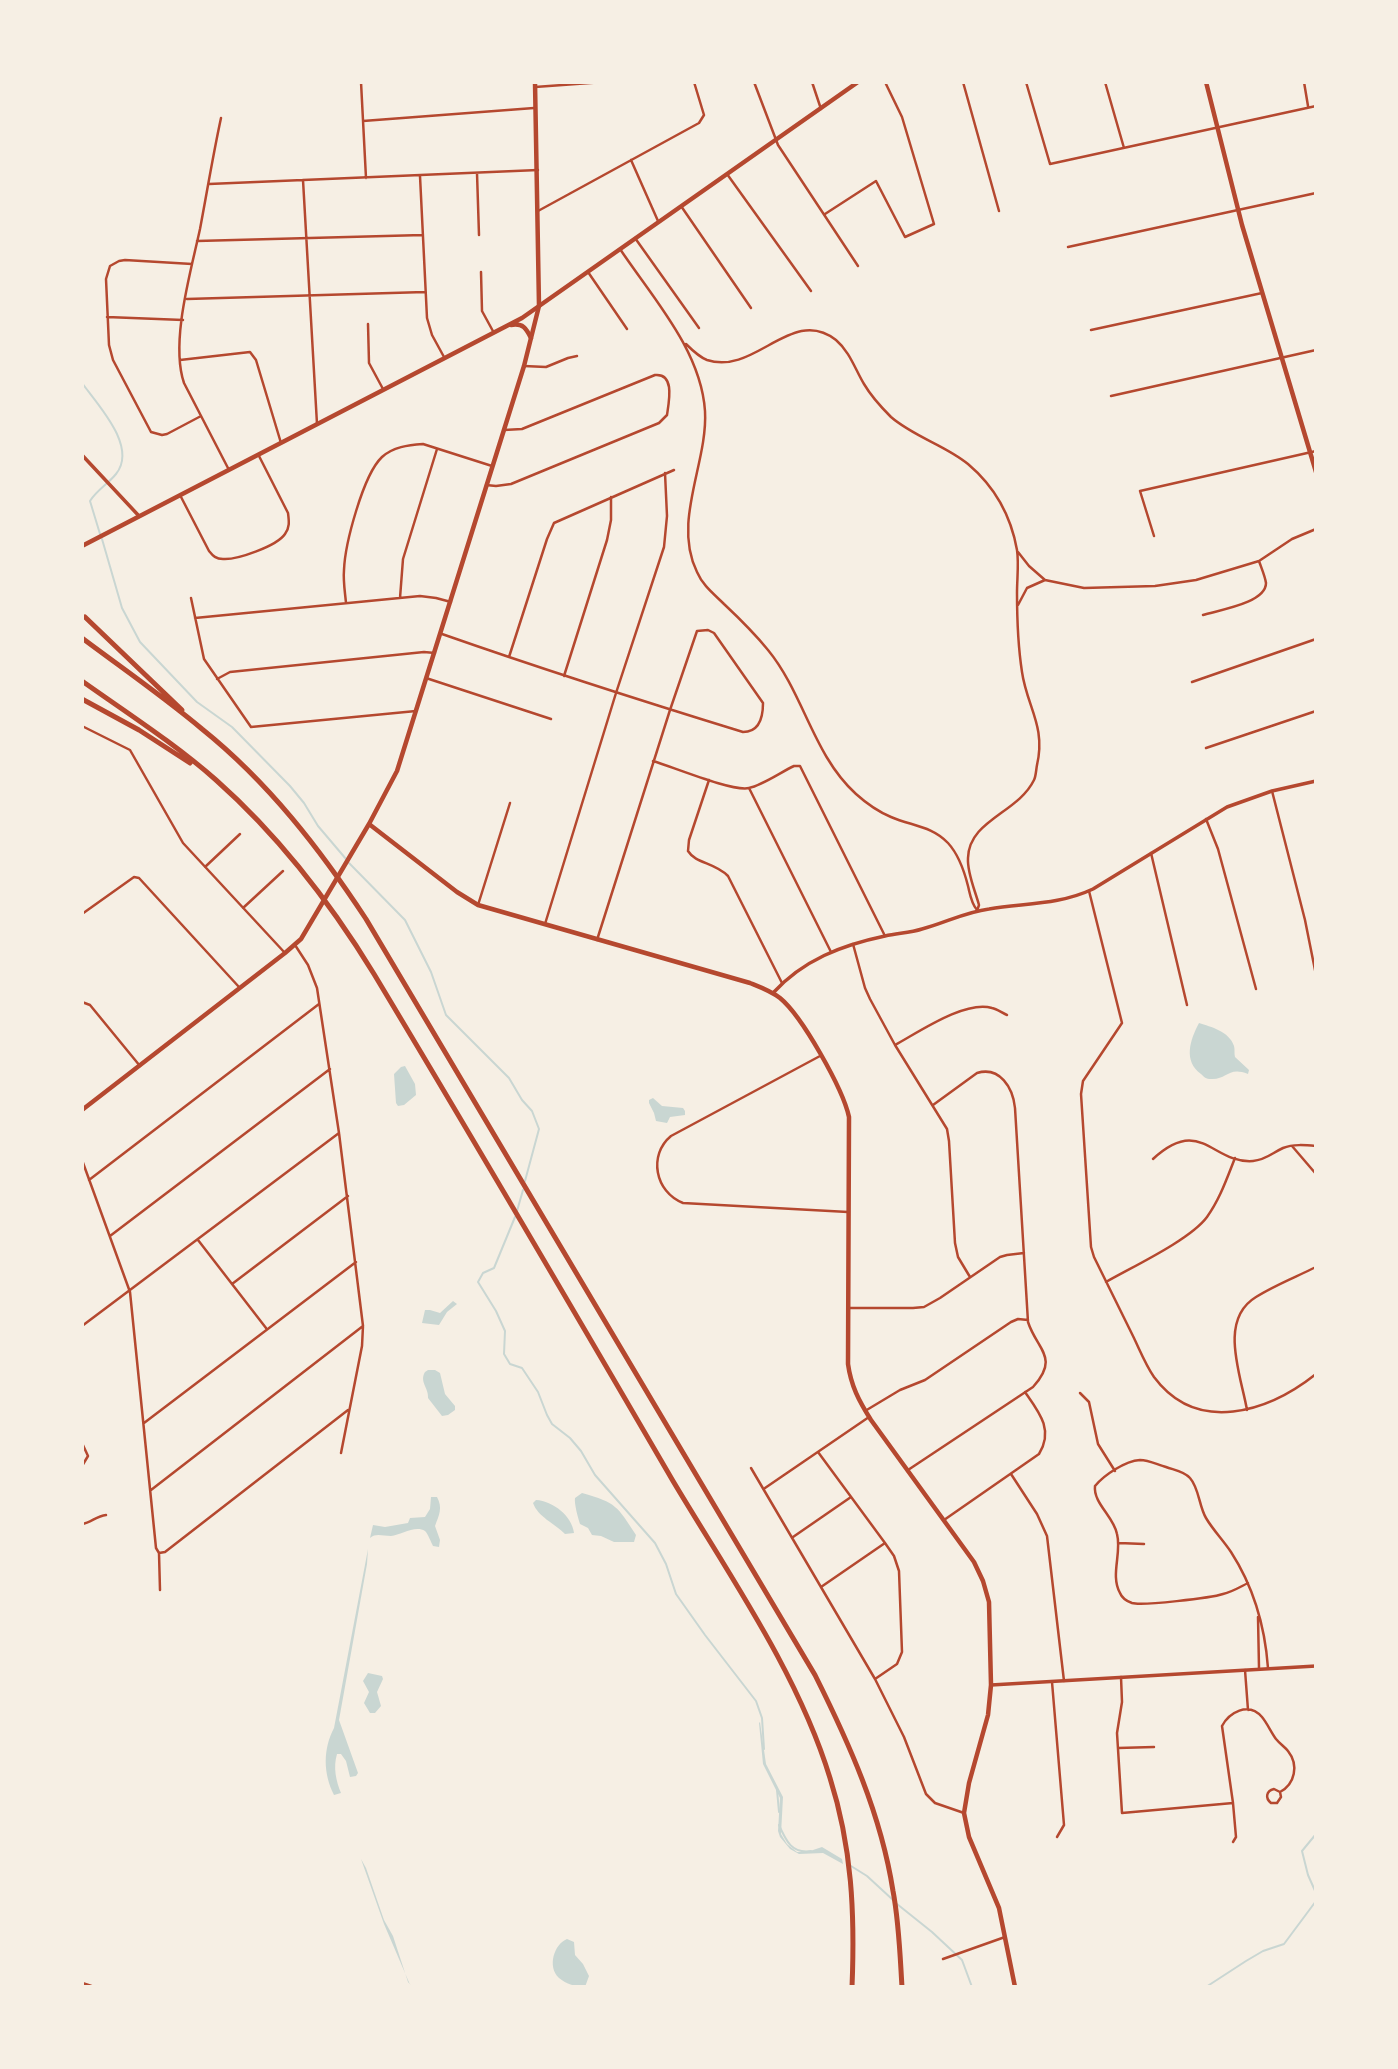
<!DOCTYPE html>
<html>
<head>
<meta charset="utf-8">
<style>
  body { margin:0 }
  #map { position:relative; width:1398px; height:2069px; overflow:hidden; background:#f6efe4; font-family:"Fira Sans",sans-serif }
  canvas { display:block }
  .frame { position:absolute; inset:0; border:84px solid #f6efe4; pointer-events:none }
</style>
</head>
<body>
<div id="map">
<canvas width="1398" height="2069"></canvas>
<div class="frame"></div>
</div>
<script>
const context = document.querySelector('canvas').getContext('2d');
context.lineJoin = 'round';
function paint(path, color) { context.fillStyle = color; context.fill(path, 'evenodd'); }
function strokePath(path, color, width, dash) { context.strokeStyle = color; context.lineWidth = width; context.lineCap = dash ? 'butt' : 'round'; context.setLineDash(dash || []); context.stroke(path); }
paint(new Path2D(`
  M1199 1023C1211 1027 1229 1031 1234 1046 1235 1049 1234 1054 1235 1057L1249 1070 1248 1074C1228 1066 1227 1080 1211 1079 1206 1079 1204 1077 1201 1074 1183 1061 1190 1040 1199 1023Z
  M405 1066 415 1084 416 1095 404 1105 398 1106 396 1103 394 1074 401 1067Z
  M653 1098 662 1106 683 1108 685 1111V1115L670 1117 667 1123 656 1121 654 1113 649 1103V1100Z
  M453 1301 457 1304 447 1312 439 1325 422 1323 425 1310H430L440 1313Z
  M428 1370H435L440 1373 445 1394 455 1406V1410L448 1415 442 1416 428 1398C429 1388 419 1382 425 1372Z
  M582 1493C617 1503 617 1506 636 1535L634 1542H614L601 1536 592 1535 588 1528 580 1524C578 1518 574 1503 575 1498Z
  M431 1497H437C443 1508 439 1515 435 1526L440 1540 439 1547 433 1546C431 1542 428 1534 425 1531 415 1525 401 1535 391 1536 382 1536 376 1533 370 1538L373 1525 385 1527 408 1523 410 1518 425 1517 430 1509Z
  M536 1500C553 1501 572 1516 574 1533L565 1534C554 1523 538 1517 533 1503Z
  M368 1549 367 1564 339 1720 358 1773 356 1776 350 1777 346 1761 341 1754H337C333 1767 336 1781 341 1793L334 1795C323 1773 323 1749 334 1728Z
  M368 1673 382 1676 383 1679 377 1692 381 1706 375 1713H370L364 1703 369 1692 363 1681Z
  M760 1722 766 1764 783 1797 781 1834 787 1844 797 1852H807L822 1847 842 1859 843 1864 823 1853 799 1854 790 1849 780 1837 778 1831 780 1798 763 1764 759 1723Z
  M361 1859 366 1868 384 1920 393 1936 408 1982 412 1987H411L384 1924Z
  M567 1939 574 1942 575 1955 583 1964 589 1976 585 1987C576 1987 566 1984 559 1978 547 1967 554 1944 567 1939Z`), '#c9d6d2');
strokePath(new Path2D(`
  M82 383C98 405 138 447 116 474 108 484 97 490 90 501L100 534
  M102 539 122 608 140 642 197 702 232 727 290 786 304 803 318 826 346 859
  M349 863 405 920 431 972 446 1015 509 1078 522 1100 532 1111 539 1129 525 1181
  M517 1211 523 1190
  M515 1217 494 1268 483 1273 478 1282 496 1311 505 1331 504 1354 510 1364 522 1368 538 1392 547 1415 552 1424 570 1438 581 1451 595 1475 655 1543 666 1564 676 1594 705 1635 756 1701 762 1718 764 1749
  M777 1790 779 1812
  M779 1825C786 1841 792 1854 811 1851
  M1316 1834 1302 1851 1308 1875 1316 1893
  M851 1866 867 1876 893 1900
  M897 1904 932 1932 962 1960 972 1987
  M1206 1987 1246 1961 1263 1951 1284 1944 1316 1901`), '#c9d6d2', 2);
strokePath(new Path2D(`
  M361 82 366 178
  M754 82 778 145 858 266
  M812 82 821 109
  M963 82 999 211
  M1026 82 1050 164 1316 106
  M1105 82 1124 148
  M1304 82 1308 106
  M535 87 604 82
  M221 118C213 155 207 192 200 229 191 271 170 342 184 383L229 470
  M363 121 534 108
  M631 160 658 221
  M477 173 479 235
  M727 174 811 291
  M420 176 427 318 432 335 444 357
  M303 180 317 424
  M209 184 538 170
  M681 206 751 308
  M538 211 699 123 704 115 694 82
  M825 214 876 181 905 237 934 224 902 117 885 82
  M635 238 699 328
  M197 241 423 235
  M1068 247 1316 193
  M620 249C652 297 701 350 705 411 708 463 672 521 697 572 703 586 714 594 724 604 740 619 755 634 768 650 804 694 813 755 856 794 866 803 879 812 891 817 912 826 932 826 948 843 959 855 964 870 968 886 970 894 971 903 977 910
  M192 264 125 260 119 261 110 266 106 279 109 345 113 360 151 432 162 435 167 434 201 416
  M481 272 482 311 494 333
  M588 272 627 329
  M187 299 425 292
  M107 317 183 320
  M368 324 369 363 383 389
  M1091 330 1262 293
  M686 344C692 350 699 357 707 360 755 376 792 305 836 340 850 352 855 369 864 384 871 396 881 407 891 417 914 437 945 445 968 464 994 486 1011 516 1017 550 1019 563 1017 579 1017 593 1017 618 1018 646 1022 672 1027 707 1046 726 1037 765 1036 770 1036 776 1034 780 1018 813 969 820 968 858 967 873 975 890 979 905L977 911
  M180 360 250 352 256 360 281 443
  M524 366 546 367 568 358 577 356
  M1111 396 1316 350
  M486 485 496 486 511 484 659 423 667 415C669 401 675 373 655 375L522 429 504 430
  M180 495 209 551C213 556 216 559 223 559 237 560 277 546 285 534 290 527 289 521 288 513L259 456
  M1154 536 1140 491 1316 451
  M1018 552 1029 566 1045 580 1084 588 1155 586 1196 580 1259 561 1292 539 1316 529
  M191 598 204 659 251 727 416 711
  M400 598 403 559 437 449
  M346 603C345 592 343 581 344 570 345 544 363 475 382 457 393 447 408 445 423 444L492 466
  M1018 605 1027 588 1045 580
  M1203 615C1219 610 1266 603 1266 583 1265 576 1261 567 1259 561
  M195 618 420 596 436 598 451 602
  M442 634C542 669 642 701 743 732 760 732 763 717 763 703L714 633 708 630 697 631 670 710 597 940
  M509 657 547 539 554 523 674 470
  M564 676 607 540 611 520V497
  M426 678 551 719
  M217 679 230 672 424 652 435 653
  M1192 682 1316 639
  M82 726 130 750 183 843 285 953
  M1206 748 1316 711
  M653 761C673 767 733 792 749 788 763 785 781 772 794 766H800L885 936
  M709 780 689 840 688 851C696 864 714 862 728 876L782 983
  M749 788 831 952
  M1272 791 1305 920 1316 975
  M1206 819 1218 849 1256 989
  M1151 853 1187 1005
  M205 867 240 834
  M1089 891 1122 1023 1083 1081 1081 1094 1091 1247 1094 1257C1107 1283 1119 1308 1132 1334 1139 1348 1145 1364 1154 1377 1197 1435 1268 1412 1316 1374
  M478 905 510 803
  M243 908 283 871
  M82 914 134 877 139 878 239 987
  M545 924 616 693 664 547 667 516 665 473
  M853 944 865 988 870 999 895 1045 947 1129 949 1141 955 1243 958 1257 970 1277
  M295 945 308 965 317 988 339 1133 363 1326 362 1346 341 1453
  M82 1002 90 1005 140 1066
  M895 1045C919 1032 965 1000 992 1008 997 1009 1002 1013 1007 1015
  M820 1056 671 1136C648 1155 655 1192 683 1203L848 1212
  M1292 1146 1316 1174
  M1153 1159C1201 1115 1212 1164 1253 1161 1266 1160 1272 1153 1283 1148 1293 1144 1305 1145 1316 1146
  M82 1160 130 1292 156 1548 159 1553 160 1590
  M89 1180 319 1004
  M110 1236 330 1069
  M198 1240 266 1328
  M1106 1282C1132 1267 1190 1240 1207 1217 1220 1199 1227 1178 1235 1158
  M232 1284 348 1196
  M848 1308H913L924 1307 940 1298 1000 1257 1007 1255 1024 1253
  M82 1326 339 1133
  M1080 1393 1089 1402 1098 1444 1115 1471
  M1247 1410C1241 1375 1218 1320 1256 1297 1275 1285 1296 1277 1316 1267
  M865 1411 900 1390 925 1380 1011 1322 1018 1319 1028 1320
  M144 1423 356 1262
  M82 1443 88 1456 82 1466
  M818 1452 885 1543 894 1556 899 1571 902 1652 897 1664 875 1679
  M751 1468 875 1679 904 1737 926 1794 935 1803 964 1813
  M908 1470 1033 1387C1060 1357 1037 1350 1028 1322L1015 1108C1013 1088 1000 1066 977 1073L933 1105
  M1011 1474 1037 1514 1047 1536 1064 1681
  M765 1488 869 1417
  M151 1490 363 1326
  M944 1520 1039 1454C1054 1430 1039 1412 1025 1392
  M82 1524C91 1523 96 1516 106 1515
  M793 1537 851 1497
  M1119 1543 1144 1544
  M159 1553 165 1552 348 1410
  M1248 1583C1240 1587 1232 1592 1223 1594 1211 1598 1142 1606 1132 1603 1126 1601 1122 1598 1120 1593 1110 1575 1122 1553 1117 1534 1114 1517 1093 1503 1095 1486 1104 1475 1125 1461 1140 1460 1149 1460 1158 1465 1166 1467 1174 1470 1184 1471 1190 1478 1199 1488 1199 1506 1206 1518 1213 1530 1223 1540 1231 1552 1253 1586 1265 1627 1268 1668
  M821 1587 885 1543
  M1258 1617 1259 1668
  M1245 1670 1248 1710
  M1121 1677 1122 1702 1117 1733 1122 1813 1233 1803
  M1052 1682 1064 1825 1057 1837
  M1118 1748 1154 1747
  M1233 1842 1236 1837 1233 1803 1222 1726C1229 1713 1248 1701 1262 1717 1267 1723 1271 1732 1276 1739 1280 1744 1285 1747 1288 1751 1299 1765 1295 1784 1280 1792L1274 1789C1266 1791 1265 1798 1271 1803H1277L1281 1797 1280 1792
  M943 1959 1005 1937`), '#b5482f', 2.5);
strokePath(new Path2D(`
  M82 455 139 516
  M773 993C803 960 842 945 885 936 898 933 910 933 922 929 945 923 965 912 989 909 1025 903 1059 905 1093 889L1227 807 1272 791 1316 781
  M991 1685 1316 1666`), '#b5482f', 3.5);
strokePath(new Path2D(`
  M1206 82 1242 225 1316 472
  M511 325C523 323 526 328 531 338
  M82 546 522 318 858 82`), '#b5482f', 4.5);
strokePath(new Path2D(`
  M369 824 457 892 478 905 750 983C760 987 771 991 780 998 802 1016 843 1089 849 1117L848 1364C851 1386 859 1401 871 1420L974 1562 983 1581 989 1602 991 1685 988 1715 969 1783 964 1813 969 1837 999 1908 1015 1987
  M82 1110 285 953 301 939 369 824 397 771 524 366 539 306 535 82`), '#b5482f', 4.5);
strokePath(new Path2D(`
  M82 1984 91 1987`), '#b5482f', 5);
strokePath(new Path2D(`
  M85 617 182 710
  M82 638C122 668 164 697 202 729 268 782 320 849 366 919L815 1675C849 1743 881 1814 893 1891 899 1922 900 1955 902 1987
  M82 681C127 713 174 743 216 780 279 836 330 902 374 974 475 1142 574 1311 673 1481 729 1575 798 1673 830 1778 852 1847 855 1914 852 1987
  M82 699 139 730 190 763`), '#b5482f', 5);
</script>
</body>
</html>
